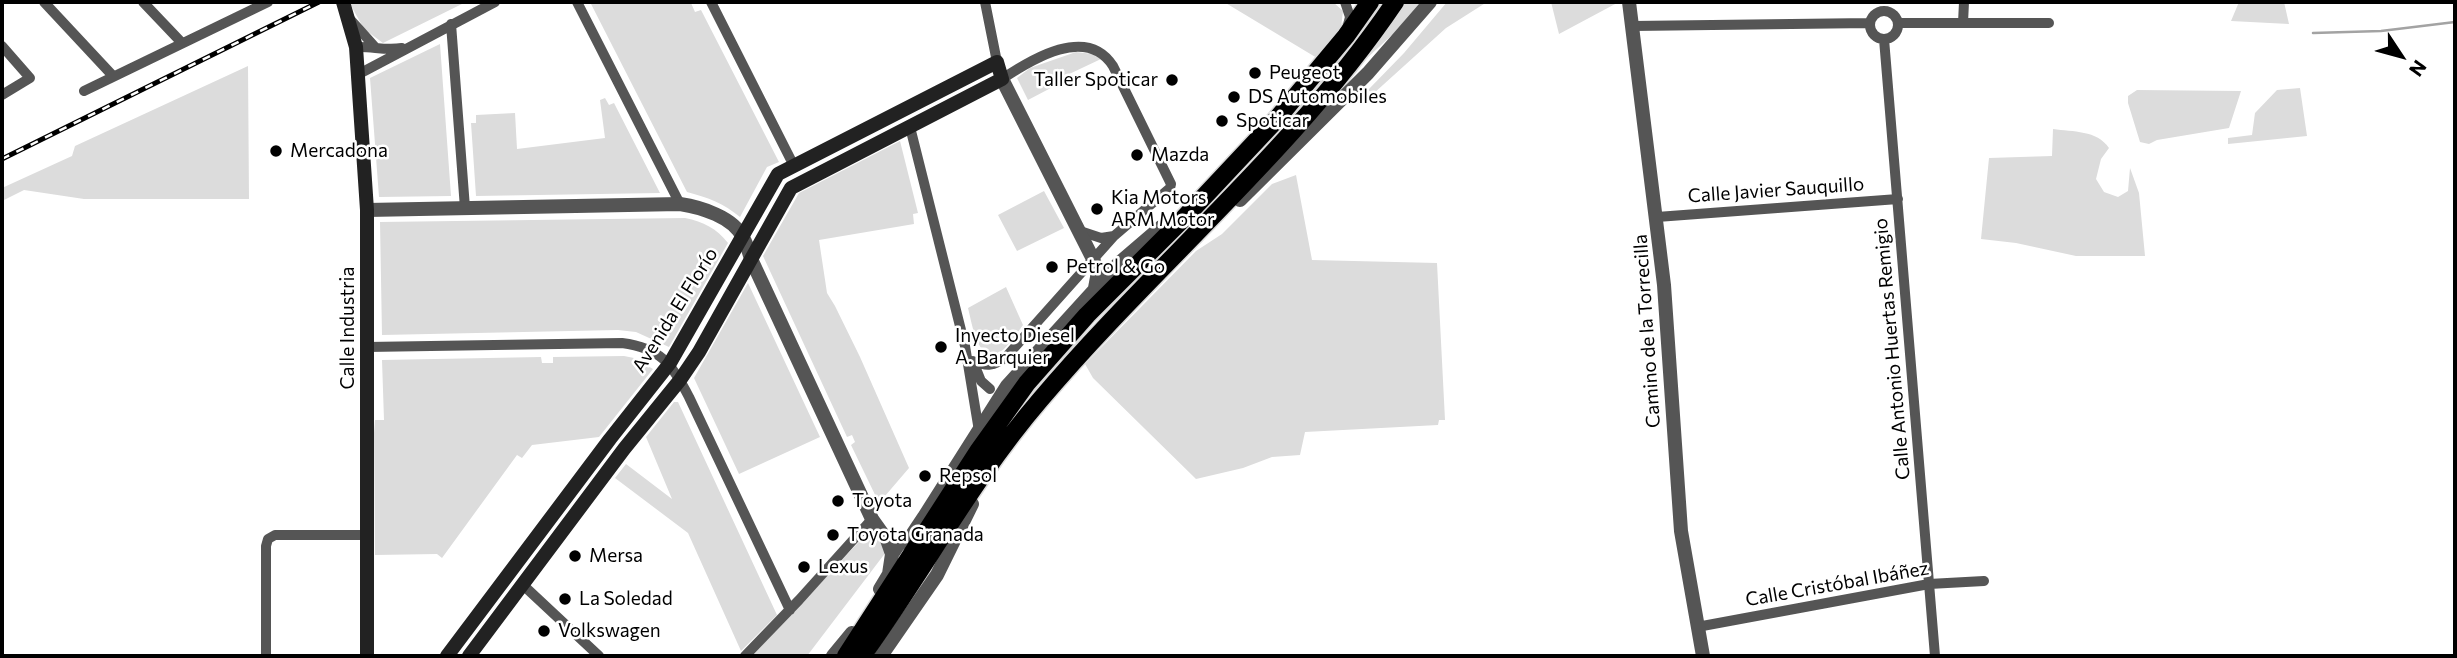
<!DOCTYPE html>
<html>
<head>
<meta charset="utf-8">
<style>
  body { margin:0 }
  #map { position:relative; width:2457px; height:658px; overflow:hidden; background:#fff; font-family:Commissioner,sans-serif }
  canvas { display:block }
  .frame { position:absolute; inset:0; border:4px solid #000; pointer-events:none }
  .north { position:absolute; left:2366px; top:21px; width:70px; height:70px; -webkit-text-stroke:5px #fff; paint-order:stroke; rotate:126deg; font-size:19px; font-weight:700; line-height:28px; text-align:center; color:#000 }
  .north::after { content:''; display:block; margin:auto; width:24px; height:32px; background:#000; clip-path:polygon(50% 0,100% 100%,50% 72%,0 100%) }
</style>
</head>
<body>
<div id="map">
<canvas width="2457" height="658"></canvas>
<div class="frame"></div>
<div class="north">N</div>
</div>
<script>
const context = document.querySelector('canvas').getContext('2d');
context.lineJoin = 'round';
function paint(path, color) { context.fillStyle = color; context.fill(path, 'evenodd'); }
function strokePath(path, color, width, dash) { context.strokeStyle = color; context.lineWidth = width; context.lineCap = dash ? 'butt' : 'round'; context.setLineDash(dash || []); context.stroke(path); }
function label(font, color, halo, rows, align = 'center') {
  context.font = font + ' Commissioner,sans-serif'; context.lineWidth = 5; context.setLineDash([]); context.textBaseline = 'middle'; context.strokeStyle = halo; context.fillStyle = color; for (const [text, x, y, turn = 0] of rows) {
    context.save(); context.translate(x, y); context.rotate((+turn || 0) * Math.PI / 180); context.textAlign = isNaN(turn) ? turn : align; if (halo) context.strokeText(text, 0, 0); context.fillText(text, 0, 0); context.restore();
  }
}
paint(new Path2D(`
  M349 2H466L383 43 364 29Z
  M590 2H693L691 3 695 12 701 10 779 162 767 167 740 217C723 203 709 198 687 192Z
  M1224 2H1333L1343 11 1341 28 1317 58Z
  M1406 2H1422L1393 34 1365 60Z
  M1447 2H1487L1446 28 1373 94 1368 90 1404 53Z
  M1551 2H1617V3L1559 34Z
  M2239 2H2284L2289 24 2231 21Z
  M440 44 451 196 379 197 370 78Z
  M1076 52 1093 54 1101 59 1065 76 1066 80 1028 100 1017 78 1030 68Z
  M248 66 249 199H84L24 190 2 201V188L72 156 75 146Z
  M2300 88 2307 136 2228 144V138L2252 135 2255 113 2277 90Z
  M2137 90 2241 91 2229 128 2157 140 2149 144 2140 142 2128 103V96Z
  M605 98 609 105 614 103 660 193 476 196 471 123H476V115L515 113 517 149 605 138 600 100Z
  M2053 129C2073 132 2097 130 2109 148L2101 159 2096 179 2104 192 2118 197 2128 191 2130 168 2139 193 2145 256H2076L2016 243 1981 239 1989 158 2052 156Z
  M900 141 918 213 913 214 914 224 819 240 827 293 835 306 860 357 909 468 879 503 851 445 855 442 852 435 847 437 763 256 799 193Z
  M1296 175 1312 260 1437 263 1445 420H1439L1438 425 1305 432 1300 455 1272 457 1243 468 1196 479 1093 378 1085 364 1196 251 1222 234 1272 184Z
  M1044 191 1064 228 1017 251 998 215Z
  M685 218C704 222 716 228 728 243L669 347 636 332 618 330 382 335 380 222Z
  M748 283 820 437 739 474 694 378Z
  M1006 287 1023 325C1017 333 1012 341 1005 348 979 373 972 323 968 308Z
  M624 356 634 358 653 369 599 437 532 445 522 458 517 455 442 558 437 554 375 555 374 433 375 420H384L382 360 541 357 542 363H553V357Z
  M674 402H678L777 615 741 651 688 533 615 478 626 464 672 499 646 437Z
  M869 531 883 544 886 552 807 656H752Z`), '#dcdcdc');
strokePath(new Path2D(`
  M2313 33 2381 31 2455 22`), '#a3a3a3', 2.5);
const trunk = new Path2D(`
  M846 656 979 450 1027 383 1087 315 1184 218 1275 121 1346 36 1370 2
  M862 656C923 572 972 479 1040 400 1155 264 1295 150 1395 2`);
strokePath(trunk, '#dbdbdb', 21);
strokePath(new Path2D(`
  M44 2 113 76
  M143 2 182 43
  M577 2 680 204
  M711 2 793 164
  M985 2 997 62
  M1345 2 1350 17 1347 29
  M1870 25a14 14 0 1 1 28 0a14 14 0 1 1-28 0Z
  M349 18 375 47
  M1898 23H2049
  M1963 23 1964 2
  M451 24 465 208
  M1633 26 1870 23
  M1884 39 1935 656
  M2 46 30 78 2 95
  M356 47C372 46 385 51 402 48
  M357 75 495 2
  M84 91 268 2
  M910 127 965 346 979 431
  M1657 217 1898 199
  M1080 231 1101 238 1114 236
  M367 347 622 343C661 348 672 364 689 397L790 610
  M973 361C987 367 994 366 1006 357L1114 236 1170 188 1171 184 1113 66C1087 25 1032 59 1002 79
  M973 361 981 381 990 389
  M523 585 599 656
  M1697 627 1929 584 1984 581
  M266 656V546L268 539 275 535H367
  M745 656 799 600 872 519`), '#555', 10);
strokePath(new Path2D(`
  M1629 2 1664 285 1681 531 1703 656
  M1002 79 1093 259 1098 272 1095 288
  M1240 200 1368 73 1430 2
  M367 210 680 204C700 207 734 217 743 238 747 244 749 252 751 259L872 519 887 540 892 554
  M880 589 889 574 892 554 898 545 912 535 924 517 1007 386 1119 263 1161 227 1179 220
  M833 656 852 633
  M881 656 937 575 972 504`), '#555', 14);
strokePath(new Path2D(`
  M343 2 356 47 367 210V656
  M447 656 610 439 670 363 778 174 997 62 1002 79 791 188 699 352 680 380 624 449 469 656`), '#222', 14);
strokePath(trunk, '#000', 18);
const rail = new Path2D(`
  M2 159 319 2`);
strokePath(rail, '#000', 5);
strokePath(rail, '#fff', 2.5, [8]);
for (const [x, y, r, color] of [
  [1255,73,7,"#000"],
  [1172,80,7,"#000"],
  [1234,97,7,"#000"],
  [1222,121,7,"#000"],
  [276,151,7,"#000"],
  [1137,155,7,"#000"],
  [1097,209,7,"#000"],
  [1052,267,7,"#000"],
  [941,347,7,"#000"],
  [925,476,7,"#000"],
  [838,501,7,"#000"],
  [833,535,7,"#000"],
  [575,556,7,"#000"],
  [804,567,7,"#000"],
  [565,599,7,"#000"],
  [544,631,7,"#000"]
]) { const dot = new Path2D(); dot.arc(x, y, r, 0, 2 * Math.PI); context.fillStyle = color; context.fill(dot); strokePath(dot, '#fff', 2.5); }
label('19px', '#000', '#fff', [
  ["Peugeot",1269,73],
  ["Taller Spoticar",1158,80,"right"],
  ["DS Automobiles",1248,97],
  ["Spoticar",1236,121],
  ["Mercadona",290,151],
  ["Mazda",1151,155],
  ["Kia Motors",1111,198],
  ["ARM Motor",1111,220],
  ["Petrol & Go",1066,267],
  ["Inyecto Diesel",955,336],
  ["A. Barquier",955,358],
  ["Repsol",939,476],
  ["Toyota",852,501],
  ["Toyota Granada",847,535],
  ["Mersa",589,556],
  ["Lexus",818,567],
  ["La Soledad",579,599],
  ["Volkswagen",558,631]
], 'left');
label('19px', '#000', '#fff', [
  ["Calle Javier Sauquillo",1776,190,-4],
  ["Avenida El Florío",675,310,-58],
  ["Calle Industria",348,328,-90],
  ["Camino de la Torrecilla",1647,331,-94],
  ["Calle Antonio Huertas Remigio",1892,349,-95],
  ["Calle Cristóbal Ibáñez",1837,584,-10]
]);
</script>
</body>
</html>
